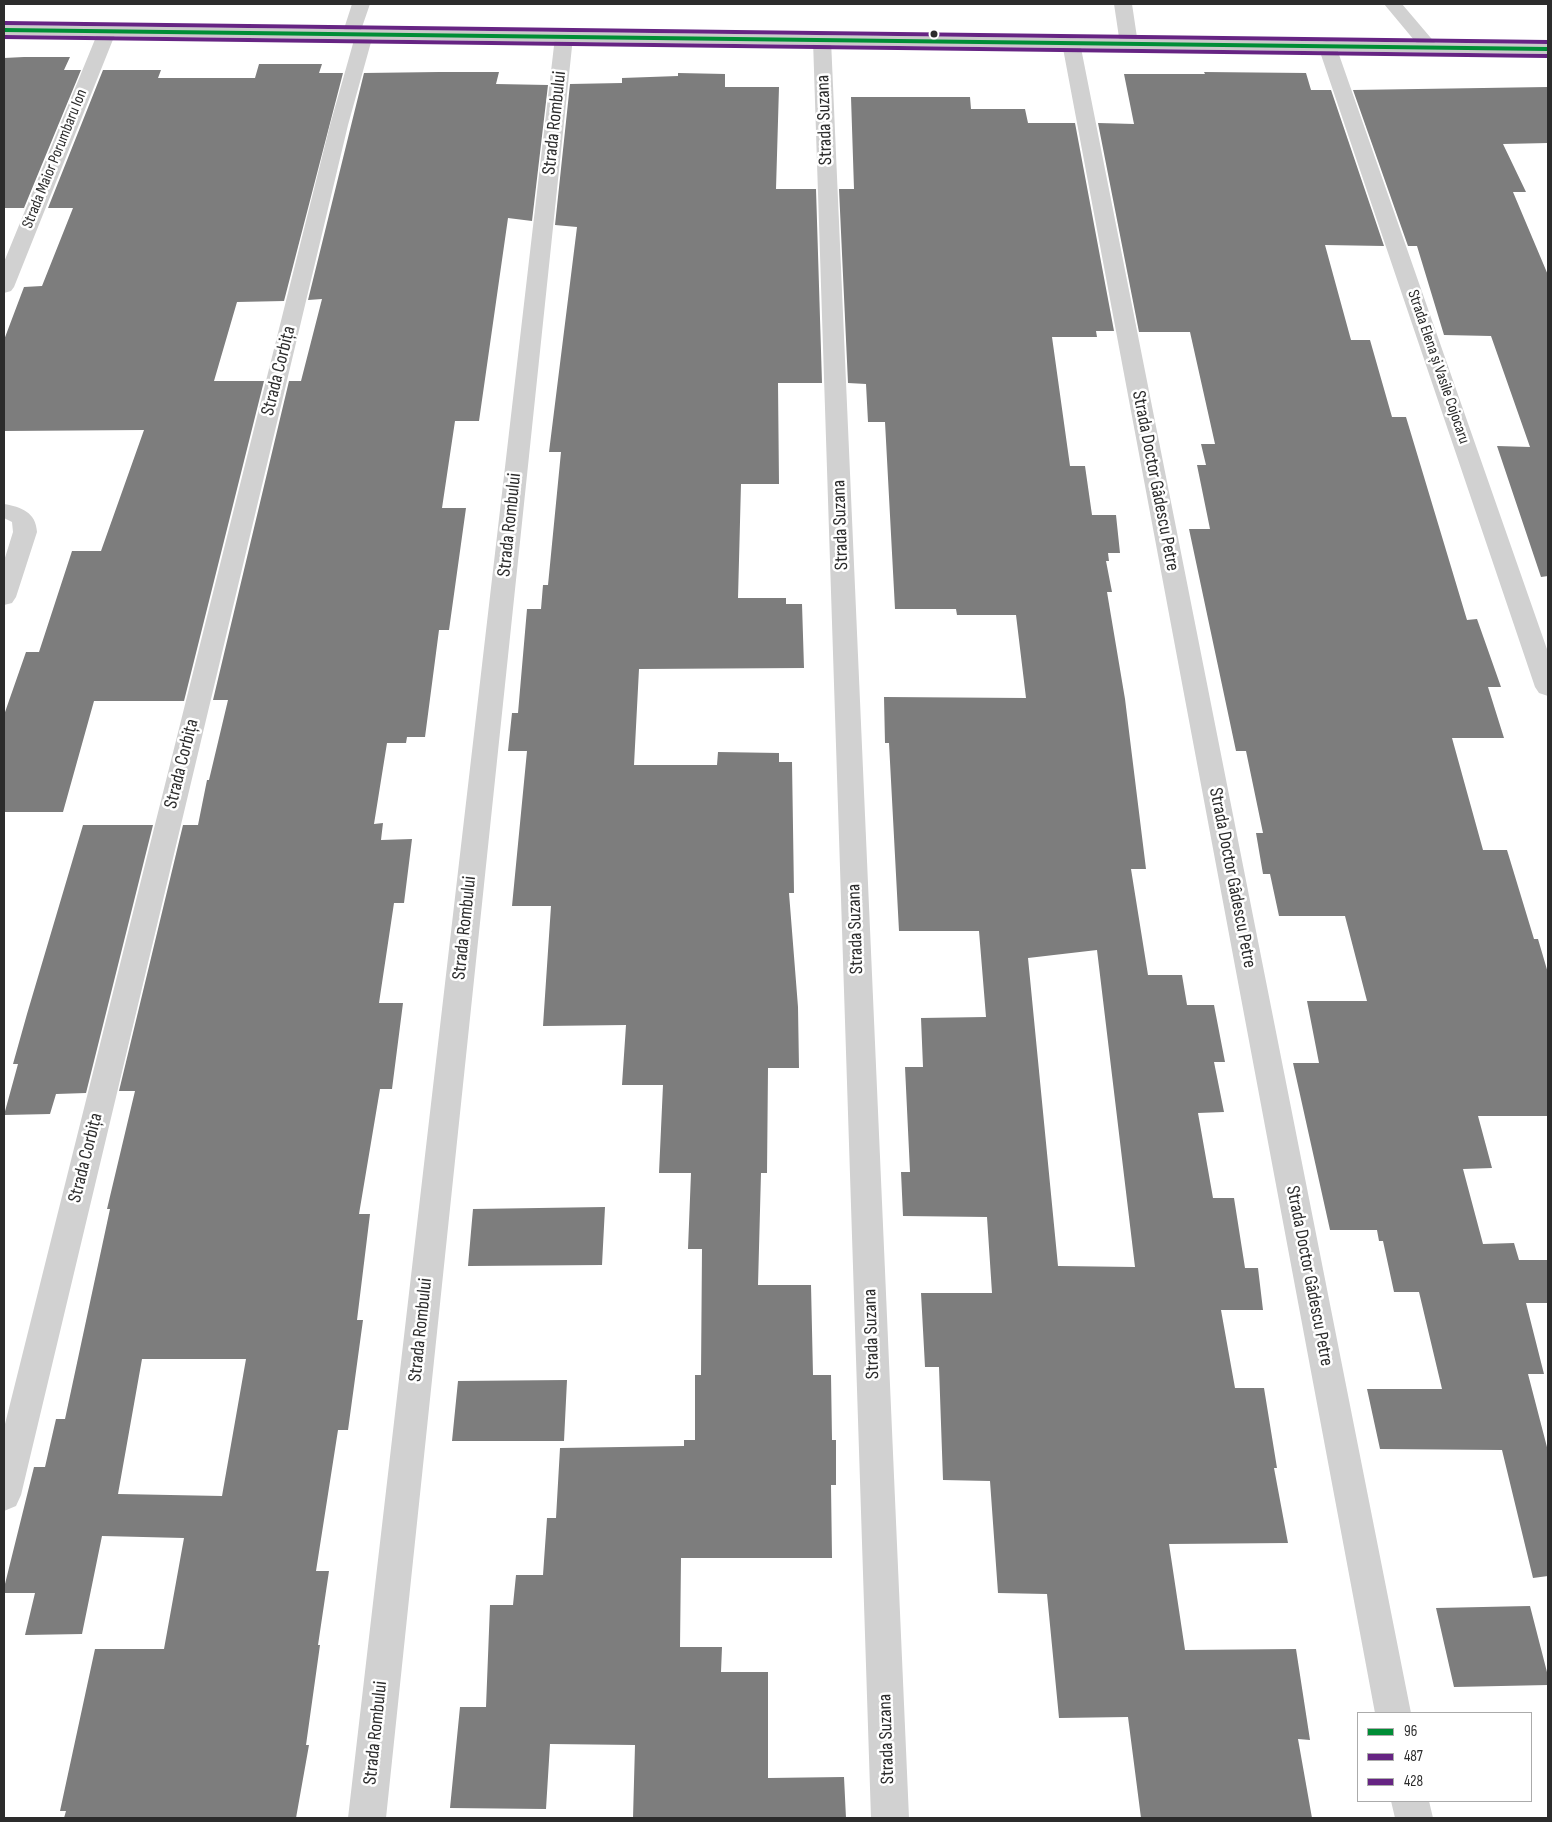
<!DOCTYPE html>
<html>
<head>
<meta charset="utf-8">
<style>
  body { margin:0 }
  #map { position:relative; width:1552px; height:1822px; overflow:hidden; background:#fff; font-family:"Sofia Sans Condensed",sans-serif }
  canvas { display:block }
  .frame { position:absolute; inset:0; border:5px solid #2c2c2c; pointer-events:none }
  .legend { position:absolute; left:1357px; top:1712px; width:175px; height:90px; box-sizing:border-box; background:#fff; border:1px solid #ababab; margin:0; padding:6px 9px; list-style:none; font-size:15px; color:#2c2c2c }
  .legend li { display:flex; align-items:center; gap:10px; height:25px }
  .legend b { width:25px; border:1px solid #ababab }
</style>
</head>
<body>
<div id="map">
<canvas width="1552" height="1822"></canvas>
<div class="frame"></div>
<ul class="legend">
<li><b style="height:6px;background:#008d36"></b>96</li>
<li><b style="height:6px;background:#662483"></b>487</li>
<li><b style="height:6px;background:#662483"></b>428</li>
</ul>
</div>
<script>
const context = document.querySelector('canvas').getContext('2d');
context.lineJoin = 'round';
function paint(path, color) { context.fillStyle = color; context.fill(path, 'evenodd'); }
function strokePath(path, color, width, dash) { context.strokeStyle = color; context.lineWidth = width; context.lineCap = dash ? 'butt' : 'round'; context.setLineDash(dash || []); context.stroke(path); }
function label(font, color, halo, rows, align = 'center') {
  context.font = font + ' "Sofia Sans Condensed",sans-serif'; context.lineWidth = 5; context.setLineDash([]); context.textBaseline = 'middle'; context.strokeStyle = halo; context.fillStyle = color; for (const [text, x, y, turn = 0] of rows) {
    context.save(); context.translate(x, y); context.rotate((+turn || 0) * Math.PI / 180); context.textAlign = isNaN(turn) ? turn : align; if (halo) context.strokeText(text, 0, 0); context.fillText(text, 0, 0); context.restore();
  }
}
paint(new Path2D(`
  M24 57H70L64 70H81L24 208H4V58Z
  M259 64H322L319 73H343L284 301 237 302 214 381H264L184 701H94L63 812H4V715L26 652H39L72 551H101L144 430 4 431V340L24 287 42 286 73 208H48L103 70H161L158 78H255Z
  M439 72H499L496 84 548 85 532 221 508 218 479 421H455L442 508H466L449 630H439L425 737H407L406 743H387L374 824 383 823 381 840 412 839 404 903H394L379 1003H403L392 1089H380L359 1214H370L357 1320H363L348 1430H338L316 1571H329L318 1645H320L306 1745H309L296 1818H64L66 1811H60L95 1649H164L184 1538 102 1536 82 1634 25 1635 35 1593H4V1588L34 1467H45L56 1419H65L110 1209H107L135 1091H119L183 825H198L207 780H209L228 700H213L289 381H301L322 299 308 300 364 73ZM142 1359H246L222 1496 118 1494Z
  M1204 72 1306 73 1311 90H1331L1384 246 1325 245 1351 340H1370L1392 417H1406L1467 620 1477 619 1501 687H1488L1504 738H1452L1483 850H1507L1534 939H1538L1548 973V1116H1478L1492 1168 1463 1169 1483 1244 1514 1243 1519 1260H1548V1303H1526L1544 1374H1528L1548 1451V1576L1533 1578 1502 1450 1380 1449 1367 1389H1442L1419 1292H1394L1383 1241H1379L1377 1230H1330L1293 1063H1319L1307 1001H1367L1345 916H1279L1270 874H1263L1256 833H1263L1246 751H1236L1189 529H1210L1197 465H1206L1201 444H1215L1190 332H1139L1098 123 1134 124 1124 74H1205Z
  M678 73 725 74V87H779L776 189H816L822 383H778L779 484H741L738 598H786V604H802L804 668 639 669 634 765H717L718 752 779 753V762H792L794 893H789L798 1007 799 1068H768L767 1173H761L758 1285H811L813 1375H831L832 1440H836V1485H831L832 1558H681L680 1647H722L721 1672H768V1778L844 1777 846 1818H633L635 1745 550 1744 546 1809 450 1808 460 1707H486L490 1605H513L516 1575H543L547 1518H556L560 1448 684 1446V1440H695V1375H701L702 1249H688L691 1173H659L663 1085H622L626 1025 543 1026 551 906H512L527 751H508L512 713H518L527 609H541L543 585H548L561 452H549L577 227 555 225 570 84 622 83V78L678 76Z
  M1548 87V143L1503 144 1526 192H1513L1548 275V576L1541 577 1497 446 1530 447 1491 336 1444 335 1417 246H1408L1353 90Z
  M851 97H970L971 109H1025L1028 123H1075L1114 331H1096L1097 337H1052L1070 466H1085L1092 515H1116L1120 553H1108L1109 561H1106L1112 592H1107L1125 699 1146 869H1131L1148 975H1182L1187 1005H1214L1225 1062H1214L1224 1112 1198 1113 1213 1198H1234L1245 1268H1258L1263 1310H1221L1235 1388H1264L1277 1468H1274L1288 1543 1169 1544 1185 1650 1296 1649 1310 1740 1298 1739 1312 1818H1141L1128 1717 1059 1718 1047 1594 998 1593 990 1481 943 1480 939 1367H925L921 1293H992L987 1217 903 1216 901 1172H910L905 1067H923L921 1018 986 1017 979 931H899L889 743H885L884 697 1026 698 1016 615H957L956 609H895L885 422H868L866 384 848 383 839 189H854ZM1097 950 1135 1267 1058 1266 1028 958Z
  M83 825H153L86 1093 56 1094 50 1114 4 1115 18 1064H13L27 1014Z
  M605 1207 602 1265 468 1266 473 1209Z
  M567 1380 564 1441H452L458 1381Z
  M1530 1606 1548 1676V1685L1454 1687 1436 1608Z`), '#7d7d7d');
paint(new Path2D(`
  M1384 4H1402L1436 44 1439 48 1436 52H1424Z`), '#d1d1d1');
paint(new Path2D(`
  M352 4H370L361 30 370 31 373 35 348 125 21 1495 16 1506 4 1511V1428L330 125 354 40 345 39 342 35Z
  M1114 4H1132L1138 44 1135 48H1123L1120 44Z
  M107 27 113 28 116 32 14 287 11 291 4 293V262L98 32 101 28Z
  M564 32 570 33 573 37 386 1818H348L555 37 558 33Z
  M822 35 828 36 831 40 909 1818H871L813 40 816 36Z
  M1071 38 1077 39 1080 43 1411 1713H1375L1062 43 1065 39Z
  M1327 41 1333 42 1336 46 1548 652V696L1539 693 1535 687 1318 46 1321 42Z
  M4 504C21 507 36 512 37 532L16 597 12 603 4 605V561L13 532 12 522 4 518Z
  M1391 1801H1429L1433 1818H1395Z`), '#d1d1d1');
paint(new Path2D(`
  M4 25 1548 44V54L4 35Z`), '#cacaca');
strokePath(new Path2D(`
  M4 30 1548 49`), '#008d36', 4);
strokePath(new Path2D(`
  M4 37 1548 56`), '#662483', 4);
strokePath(new Path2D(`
  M4 23 1548 42`), '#662483', 4);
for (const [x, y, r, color] of [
  [934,34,4.5,"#2c2c2c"]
]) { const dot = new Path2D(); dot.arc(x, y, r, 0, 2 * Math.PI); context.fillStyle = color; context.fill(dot); strokePath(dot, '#fff', 2); }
label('16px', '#2c2c2c', '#fff', [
  ["Strada Maior Porumbaru Ion",55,159,-68],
  ["Strada Elena și Vasile Cojocaru",1438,367,71]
]);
label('19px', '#2c2c2c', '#fff', [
  ["Strada Suzana",825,120,-92],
  ["Strada Rombului",555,123,-84],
  ["Strada Corbița",279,371,-76],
  ["Strada Doctor Gâdescu Petre",1155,481,79],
  ["Strada Rombului",510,525,-84],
  ["Strada Suzana",841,525,-92],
  ["Strada Corbița",182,764,-76],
  ["Strada Doctor Gâdescu Petre",1232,878,79],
  ["Strada Rombului",465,928,-84],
  ["Strada Suzana",856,929,-92],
  ["Strada Corbița",86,1158,-76],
  ["Strada Doctor Gâdescu Petre",1309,1276,79],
  ["Strada Rombului",421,1330,-84],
  ["Strada Suzana",872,1334,-92],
  ["Strada Rombului",376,1733,-84],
  ["Strada Suzana",887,1739,-92]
]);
</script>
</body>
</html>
